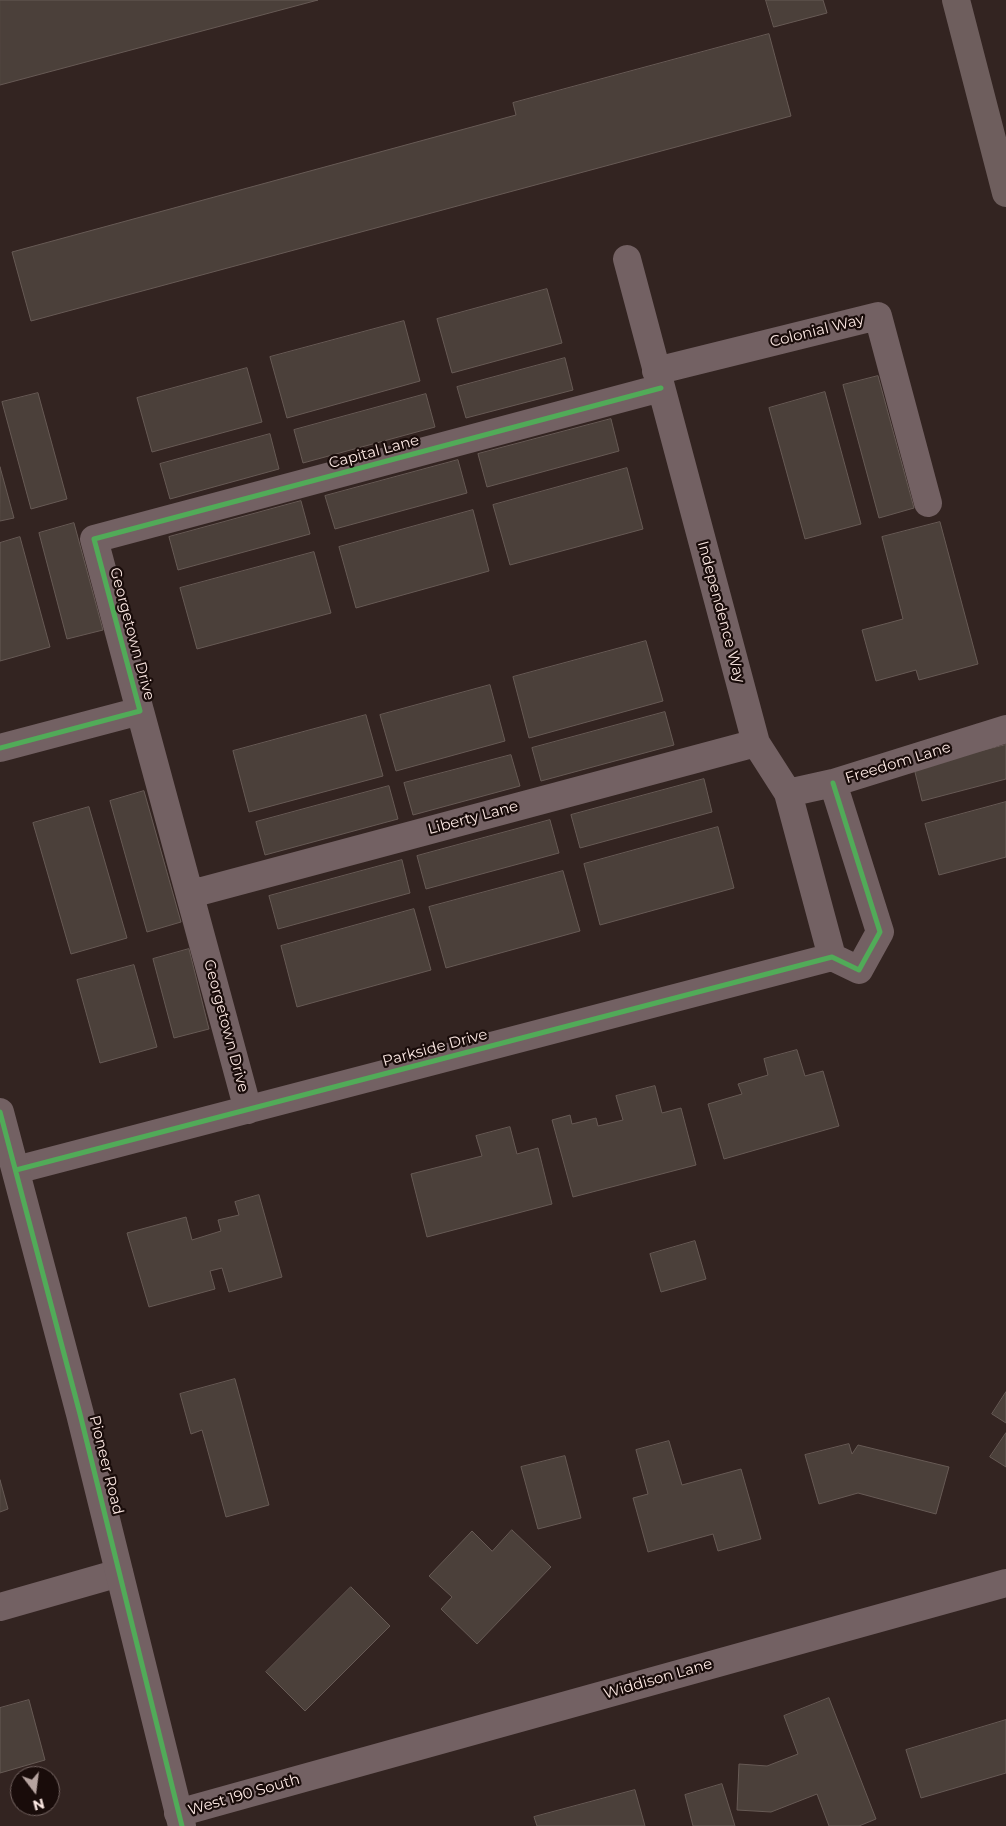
<!DOCTYPE html>
<html>
<head>
<meta charset="utf-8">
<style>
  body { margin:0 }
  #map { position:relative; width:1006px; height:1826px; overflow:hidden; background:#332421; font-family:Montserrat,sans-serif }
  canvas { display:block }
  .north { position:absolute; left:10px; top:1766px; width:50px; height:50px; box-sizing:border-box; background:#190c0a; border:1px solid #746461; border-radius:50%; rotate:165deg; font-size:14px; font-weight:700; line-height:20px; text-align:center; color:#fde9e4 }
  .north::after { content:''; display:block; margin:auto; width:18px; height:22px; background:#b6a4a0; clip-path:polygon(50% 0,100% 100%,50% 72%,0 100%) }
</style>
</head>
<body>
<div id="map">
<canvas width="1006" height="1826"></canvas>
<div class="north">N</div>
</div>
<script>
const context = document.querySelector('canvas').getContext('2d');
context.lineJoin = 'round';
function paint(path, color) { context.fillStyle = color; context.fill(path, 'evenodd'); }
function strokePath(path, color, width, dash) { context.strokeStyle = color; context.lineWidth = width; context.lineCap = dash ? 'butt' : 'round'; context.setLineDash(dash || []); context.stroke(path); }
function label(font, color, halo, rows, align = 'center') {
  context.font = font + ' Montserrat,sans-serif'; context.lineWidth = 4.5; context.setLineDash([]); context.textBaseline = 'middle'; context.strokeStyle = halo; context.fillStyle = color; for (const [text, x, y, turn = 0] of rows) {
    context.save(); context.translate(x, y); context.rotate((+turn || 0) * Math.PI / 180); context.textAlign = isNaN(turn) ? turn : align; if (halo) context.strokeText(text, 0, 0); context.fillText(text, 0, 0); context.restore();
  }
}
const building = new Path2D(`
  M0 0H318L0 85Z
  M766 0H823L827 13 774 27Z
  M769 34 791 116 31 321 12 252 516 115 513 103Z
  M547 289 562 343 452 373 437 319Z
  M404 321 420 381 287 418 270 357Z
  M565 358 573 390 466 418 457 387Z
  M247 368 262 422 152 452 137 398Z
  M878 376 914 508 879 518 843 385Z
  M825 392 861 524 805 539 769 408Z
  M38 393 67 499 31 509 2 402Z
  M426 394 435 427 303 463 294 430Z
  M611 419 619 451 487 487 478 454Z
  M270 434 279 469 170 499 160 464Z
  M458 460 467 493 335 529 325 496Z
  M0 467 14 518 0 521Z
  M627 468 643 529 510 565 493 505Z
  M301 501 310 534 178 570 169 537Z
  M473 510 489 571 356 608 339 547Z
  M940 522 978 664 919 680 916 670 876 681 862 630 903 619 882 537Z
  M74 523 103 630 67 639 39 533Z
  M20 537 50 647 0 661V543Z
  M314 552 331 613 197 649 180 588Z
  M646 641 663 701 529 738 513 677Z
  M490 685 505 741 396 771 380 715Z
  M665 712 674 745 541 781 532 748Z
  M366 715 383 776 249 812 233 751Z
  M1006 745V779L922 801 914 768Z
  M511 755 520 786 413 815 404 783Z
  M704 779 712 812 580 848 571 815Z
  M389 786 398 819 265 855 256 822Z
  M144 791 181 922 147 932 110 801Z
  M1006 802V857L939 875 925 824Z
  M89 807 127 938 71 954 33 823Z
  M550 820 559 853 426 889 417 856Z
  M718 827 734 888 600 925 584 864Z
  M402 860 410 893 278 929 269 896Z
  M563 871 580 931 446 968 429 907Z
  M414 909 431 970 297 1007 281 946Z
  M189 949 209 1029 174 1038 153 959Z
  M134 965 157 1047 100 1063 77 980Z
  M797 1050 805 1076 823 1071 839 1126 724 1159 708 1104 742 1094 738 1084 768 1075 764 1059Z
  M655 1086 662 1113 681 1108 696 1165 573 1197 552 1120 570 1115 572 1124 596 1118 598 1126 623 1120 616 1096Z
  M510 1127 517 1154 538 1148 552 1204 427 1237 411 1174 482 1156 476 1136Z
  M259 1195 282 1277 229 1292 222 1268 210 1271 215 1289 149 1307 127 1233 186 1217 192 1240 221 1231 218 1220 239 1215 235 1202Z
  M695 1241 706 1279 661 1292 650 1254Z
  M235 1379 269 1505 226 1517 202 1430 191 1434 180 1394Z
  M1006 1392V1423L992 1414Z
  M1006 1433V1467L990 1457Z
  M669 1441 682 1485 741 1469 761 1539 718 1551 713 1534 648 1552 633 1498 648 1494 636 1450Z
  M849 1444 852 1454 858 1445 949 1467 936 1514 858 1493 819 1504 805 1455Z
  M565 1456 581 1518 538 1529 521 1467Z
  M0 1480 8 1509 0 1512Z
  M512 1530 551 1567 477 1644 441 1609 452 1597 429 1576 472 1531 492 1551Z
  M351 1587 390 1626 305 1711 266 1672Z
  M829 1698 876 1819 859 1826H829L817 1794 771 1812 737 1810 739 1764 767 1766 798 1754 784 1716Z
  M29 1700 45 1760 0 1773V1708Z
  M1006 1720V1773L921 1798 906 1750Z
  M722 1784 735 1826H693L685 1795Z
  M635 1790 645 1826H537L534 1817Z`);
paint(building, '#4b403a');
strokePath(building, '#675a55', 1);
strokePath(new Path2D(`
  M627 259 756 743 788 793 832 957
  M656 371 878 316 928 503
  M140 711 248 1110
  M0 748 140 711 94 539 661 388
  M788 793 833 783 1006 729
  M191 894 756 743
  M16 1170 832 957 859 970 880 932 833 783
  M0 1607 119 1573
  M178 1813 1006 1583`), '#736163', 28);
strokePath(new Path2D(`
  M0 1112 80 1414 182 1826`), '#736163', 28);
strokePath(new Path2D(`
  M956 0 1006 193`), '#6e5e5d', 28);
strokePath(new Path2D(`
  M0 748 140 711 94 539 661 388
  M0 1112 80 1414 182 1826
  M16 1170 832 957 859 970 880 932 833 783`), '#51ab58', 5);
label('15px', '#fde9e4', '#190c0a', [
  ["Colonial Way",817,331,-14],
  ["Capital Lane",374,452,-15],
  ["Independence Way",721,612,75],
  ["Georgetown Drive",132,634,75],
  ["Freedom Lane",898,763,-17],
  ["Liberty Lane",473,818,-15],
  ["Georgetown Drive",226,1026,75],
  ["Parkside Drive",435,1048,-15],
  ["Pioneer Road",106,1465,76],
  ["Widdison Lane",658,1679,-16],
  ["West 190 South",244,1795,-16]
]);
</script>
</body>
</html>
